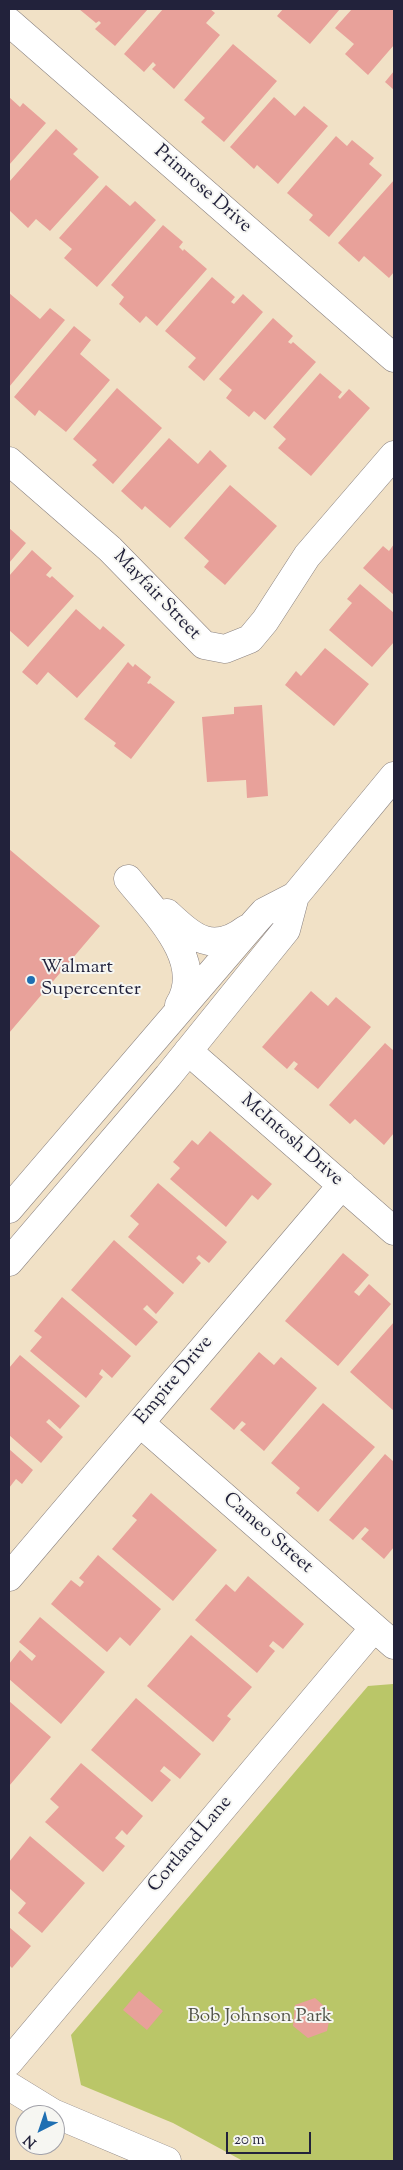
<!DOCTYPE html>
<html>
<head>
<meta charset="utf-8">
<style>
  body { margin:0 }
  #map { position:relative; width:403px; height:2170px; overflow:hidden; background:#f1e1c6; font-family:"Sorts Mill Goudy",serif }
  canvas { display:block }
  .frame { position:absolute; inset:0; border:10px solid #22223b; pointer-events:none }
  .north { position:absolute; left:15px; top:2105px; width:50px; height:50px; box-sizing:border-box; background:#f6f6f2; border:1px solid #a1a1a9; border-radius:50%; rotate:221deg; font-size:14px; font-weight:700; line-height:20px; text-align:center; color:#22223b }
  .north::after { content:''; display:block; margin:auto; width:18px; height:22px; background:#1f6fb2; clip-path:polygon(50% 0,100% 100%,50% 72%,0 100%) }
  .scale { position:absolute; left:226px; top:2132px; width:85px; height:22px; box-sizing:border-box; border:2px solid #22223b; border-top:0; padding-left:6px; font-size:15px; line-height:18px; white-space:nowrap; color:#22223b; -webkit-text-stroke:4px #f6f6f2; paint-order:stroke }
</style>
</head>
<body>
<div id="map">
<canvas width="403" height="2170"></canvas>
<div class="frame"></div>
<div class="north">N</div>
<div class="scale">20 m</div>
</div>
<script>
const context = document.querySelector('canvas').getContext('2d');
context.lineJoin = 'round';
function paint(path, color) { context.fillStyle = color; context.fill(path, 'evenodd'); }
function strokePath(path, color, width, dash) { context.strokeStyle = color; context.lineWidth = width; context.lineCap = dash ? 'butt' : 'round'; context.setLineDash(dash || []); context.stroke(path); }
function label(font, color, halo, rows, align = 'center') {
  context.font = font + ' "Sorts Mill Goudy",serif'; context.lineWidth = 4; context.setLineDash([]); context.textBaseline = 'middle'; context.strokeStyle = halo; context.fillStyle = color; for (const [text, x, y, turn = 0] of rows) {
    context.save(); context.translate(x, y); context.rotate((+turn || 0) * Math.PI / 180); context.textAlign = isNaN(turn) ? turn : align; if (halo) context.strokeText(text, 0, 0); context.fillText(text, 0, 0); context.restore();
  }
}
paint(new Path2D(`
  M393 1684 394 1685V2161H243L173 2123 81 2085 71 2035 368 1686Z`), '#bac668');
paint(new Path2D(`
  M79 9H148L115 46 95 29 101 23 99 21 96 23Z
  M163 9H210L215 13 206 23 220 35 174 89 152 69 156 65 153 62 144 72 124 54Z
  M283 9H340L310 44 277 16Z
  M352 9H394V45L368 75 345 54 354 44 335 28Z
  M233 44 277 81 224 142 201 122 205 118 184 100Z
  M394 71V90L385 82Z
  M9 97 20 107 23 103 46 123 9 165Z
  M274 97 295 116 304 106 328 126 278 184 257 165 254 169 230 147Z
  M56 129 78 149 73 154 99 177 50 231 36 219 28 228 9 210V182Z
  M336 136 347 146 352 140 374 158 369 164 382 175 329 237 309 220 313 215 287 193Z
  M394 180V272L389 278 364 256 359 262 338 243Z
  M106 185 130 206 135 201 156 220 97 287 64 258 72 249 59 238Z
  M163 225 183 242 179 247 183 251 184 249 207 269 157 326 146 316 140 323 119 304 124 297 111 285Z
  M212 277 235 297 231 302 234 304 243 294 263 312 204 381 188 367 196 358 165 331Z
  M9 293 40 319 50 308 65 320 9 387Z
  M273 318 293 336 288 342 291 344 293 342 316 362 265 420 254 411 249 417 226 398 232 390 219 379Z
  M74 326 91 340 80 354 110 380 66 432 39 410 35 416 14 397Z
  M320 373 342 392 338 397 340 399 349 389 370 408 311 476 278 448 286 439 273 427Z
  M117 388 162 428 113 484 92 465 97 460 73 439Z
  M169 438 198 464 210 450 227 466 170 528 145 506 142 510 121 491Z
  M230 485 277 526 225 585 204 567 209 561 184 538Z
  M9 528 26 543 9 563Z
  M394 544V595L363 568 383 546 389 551Z
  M32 550 52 568 46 575 50 578 52 576 74 596 28 647 9 630V576Z
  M360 584 394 613V642L372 667 329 630 352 603 347 599Z
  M76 609 100 630 103 626 125 645 77 698 48 672 37 685 22 672Z
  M325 648 369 684 334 726 285 685 296 671 301 676Z
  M128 662 133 667 135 664 151 677 147 683 149 684 150 683 175 702 131 759 114 746 116 743 84 719Z
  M262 705 268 796 247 798 246 780 207 782 202 717 234 714V707Z
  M9 849 100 926 9 1033Z
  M311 991 328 1006 336 997 371 1027 318 1089 294 1069 298 1064 294 1061 287 1069 262 1047Z
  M385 1043 394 1051V1133L384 1145 355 1119 350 1124 329 1105Z
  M210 1131 272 1184 258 1200 252 1195 226 1227 170 1179 180 1168 173 1162 192 1140 198 1145Z
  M158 1183 227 1242 209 1263 199 1255 196 1258 201 1263 183 1284 128 1237 139 1224 130 1216Z
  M114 1240 174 1293 156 1314 147 1305 143 1309 158 1322 136 1346 71 1290Z
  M343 1253 369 1275 354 1292 359 1296 369 1284 391 1304 338 1366 285 1321Z
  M62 1297 131 1356 112 1378 102 1369 99 1374 103 1377 86 1398 30 1351 42 1337 34 1331Z
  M394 1322V1411L350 1372Z
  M259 1352 274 1365 281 1357 317 1388 264 1451 240 1430 246 1424 242 1421 234 1430 210 1409Z
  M20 1355 80 1406 60 1429 49 1419 46 1422 63 1437 41 1463 9 1435V1368Z
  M323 1403 375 1447 318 1512 296 1493 300 1488 271 1463Z
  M9 1449 33 1470 22 1484 16 1479 9 1488Z
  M385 1454 394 1462V1547L384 1559 361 1539 369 1530 365 1527 353 1540 329 1520Z
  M151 1493 217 1550 173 1601 112 1549 137 1520 132 1516Z
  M98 1555 161 1609 130 1646 120 1637 107 1652 51 1604 71 1580 80 1587 84 1582 79 1578Z
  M248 1576 304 1624 283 1649 273 1641 269 1646 275 1651 257 1673 195 1620 226 1584 235 1592Z
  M40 1617 105 1672 61 1724 9 1679V1664L20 1650 32 1661 36 1656 19 1642Z
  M191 1635 252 1687 227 1716 231 1719 213 1742 147 1686Z
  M136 1698 201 1754 180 1779 164 1766 160 1771 171 1780 152 1802 91 1750Z
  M9 1701 51 1737 9 1786Z
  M81 1763 143 1816 127 1835 122 1830 115 1838 125 1846 103 1872 45 1822 59 1807 50 1799Z
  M30 1836 85 1883 42 1933 18 1913 26 1903 9 1888V1862Z
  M9 1927 31 1946 12 1968 9 1965Z
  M139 1991 163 2011 147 2030 123 2010Z
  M315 1998 331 2012 327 2031 308 2038 293 2026 295 2005Z`), '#e8a19a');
const minor = new Path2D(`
  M9 22 394 358
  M9 461 110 549 204 645 225 649 250 639 265 621 307 556 394 455
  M128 879C154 912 207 961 179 1005
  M167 913C193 937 212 955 246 929
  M188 1051 394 1231
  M9 1209 255 922 264 912 295 896
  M9 1262 168 1076 286 930 295 896 394 776
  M140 1423 394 1645
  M9 1577 342 1185
  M9 2062 374 1628
  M9 2086 53 2113 167 2161`);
strokePath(minor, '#8a8280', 29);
strokePath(minor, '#fff', 28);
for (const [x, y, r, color] of [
  [31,980,5,"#1f6fb2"]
]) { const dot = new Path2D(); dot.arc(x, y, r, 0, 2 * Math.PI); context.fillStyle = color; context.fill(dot); strokePath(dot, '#f6f6f2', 2); }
label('19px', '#22223b', '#f6f6f2', [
  ["Primrose Drive",202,190,41],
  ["Mayfair Street",156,596,46],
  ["McIntosh Drive",291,1141,41],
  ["Empire Drive",175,1381,-50],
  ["Cameo Street",267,1534,41],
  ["Cortland Lane",191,1845,-50]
]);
label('19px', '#22223b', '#f6f6f2', [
  ["Walmart",41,969],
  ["Supercenter",41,991]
], 'left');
label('19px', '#505348', '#f6f6f2', [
  ["Bob Johnson Park",260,2018]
]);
</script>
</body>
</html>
